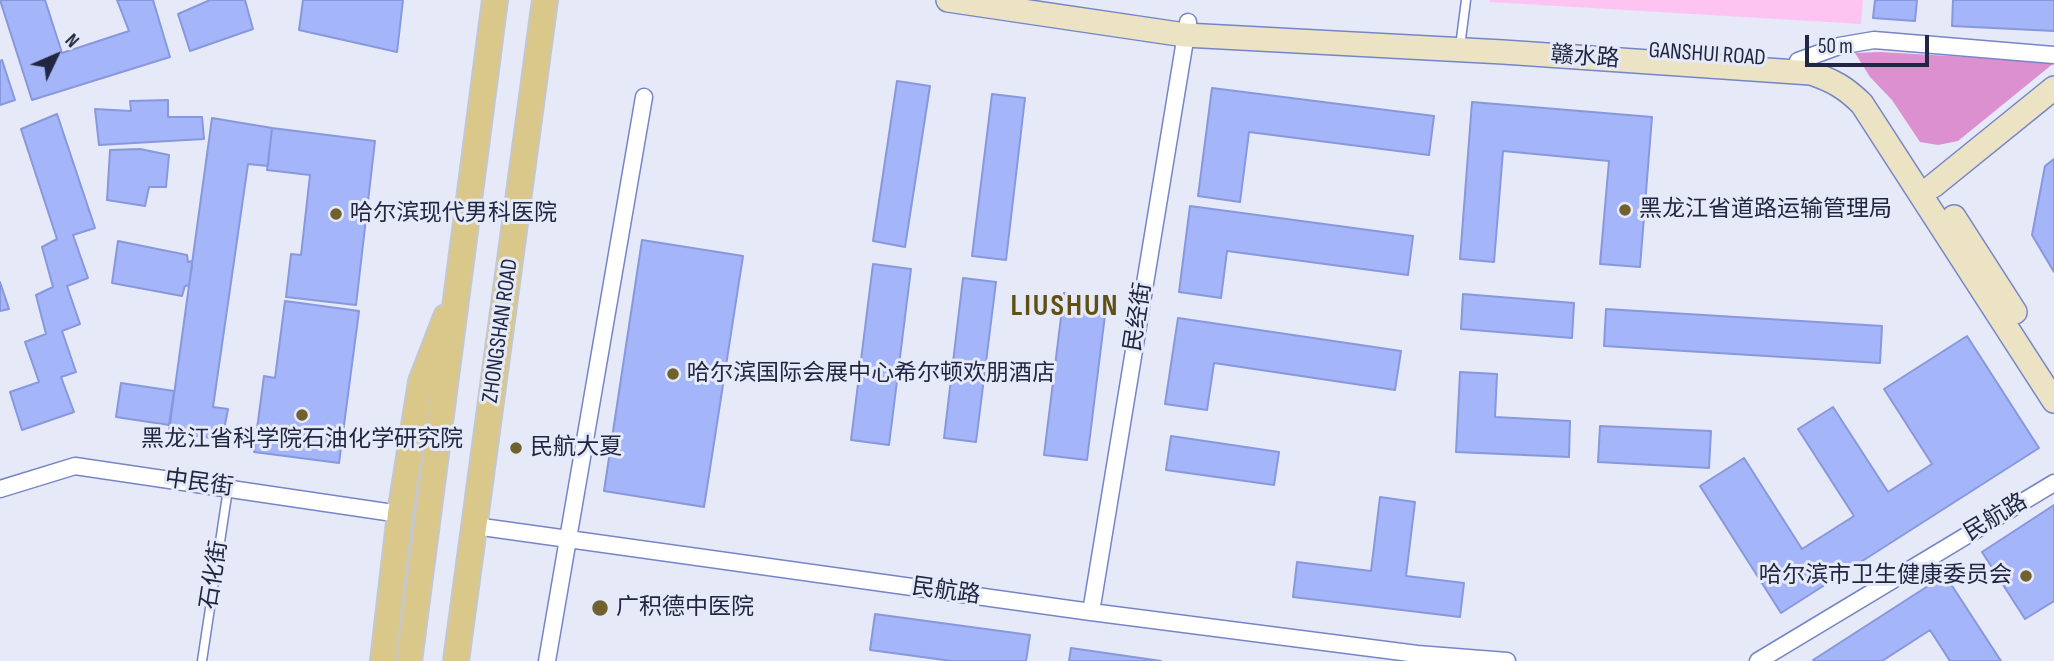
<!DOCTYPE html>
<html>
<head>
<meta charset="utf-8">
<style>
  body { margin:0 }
  #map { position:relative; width:2054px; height:661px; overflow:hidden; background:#e5e9f8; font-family:"Sofia Sans Condensed",sans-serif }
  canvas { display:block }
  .north { position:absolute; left:21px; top:21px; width:70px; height:70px; -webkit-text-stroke:5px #e5e9f8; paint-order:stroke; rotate:46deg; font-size:19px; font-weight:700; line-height:28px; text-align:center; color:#212742 }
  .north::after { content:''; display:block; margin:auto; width:24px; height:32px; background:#212742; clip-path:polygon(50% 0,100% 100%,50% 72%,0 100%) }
  .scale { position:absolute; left:1805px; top:35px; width:124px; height:32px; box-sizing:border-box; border:4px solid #212742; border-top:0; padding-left:9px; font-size:21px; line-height:24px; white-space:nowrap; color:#212742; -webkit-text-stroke:5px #e5e9f8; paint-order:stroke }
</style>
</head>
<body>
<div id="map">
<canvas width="2054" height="661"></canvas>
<div class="north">N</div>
<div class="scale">50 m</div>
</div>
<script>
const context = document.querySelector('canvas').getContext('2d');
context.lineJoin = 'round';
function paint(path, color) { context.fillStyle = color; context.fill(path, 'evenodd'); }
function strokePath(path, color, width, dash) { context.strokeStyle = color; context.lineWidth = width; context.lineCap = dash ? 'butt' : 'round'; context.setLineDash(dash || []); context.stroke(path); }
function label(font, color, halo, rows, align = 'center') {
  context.font = font + ' "Sofia Sans Condensed","Noto Sans SC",sans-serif'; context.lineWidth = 6; context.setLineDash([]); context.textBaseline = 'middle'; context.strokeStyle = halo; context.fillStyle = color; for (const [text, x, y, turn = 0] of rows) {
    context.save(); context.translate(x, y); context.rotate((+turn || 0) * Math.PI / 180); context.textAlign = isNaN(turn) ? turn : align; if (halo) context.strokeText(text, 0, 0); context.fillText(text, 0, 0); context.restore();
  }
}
paint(new Path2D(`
  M1490 0H1863L1861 24 1490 2Z`), '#fdc4f2');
paint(new Path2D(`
  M1880 52 2054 62V63L1958 141 1938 145 1920 142 1892 100 1870 77 1855 53Z`), '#dd90d0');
const building = new Path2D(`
  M0 0H45L62 53 129 31 117 0H153L170 57 32 100Z
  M210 0H245L253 29 190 51 178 14Z
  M303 0H403L397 52 299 30Z
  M1875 0H1917L1915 21 1873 18Z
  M1953 0H2054V31L1952 26Z
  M2 60 15 100 0 105V61Z
  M897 81 930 86 905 247 873 241Z
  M1212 88 1434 116 1429 155 1249 132 1240 202 1198 196Z
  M992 94 1025 98 1006 260 972 256Z
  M168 100V117H202L204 139 99 145 95 109 131 111 130 101Z
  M1472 102 1652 117 1640 267 1600 264 1609 161 1503 151 1494 262 1460 259Z
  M57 114 95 228 73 235 88 278 67 286 80 324 62 331 76 372 61 377 74 412 22 430 10 392 39 382 25 342 46 334 36 295 53 287 42 247 57 239 21 129Z
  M212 118 272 128 268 166 248 164 213 407 228 409 222 440 169 431Z
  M272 128 375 141 356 305 286 297 291 254 301 255 310 175 267 170Z
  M140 149 169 155 166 187H149L145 206 107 200 110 150Z
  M2054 159V272L2032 235 2045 166Z
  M1190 206 1413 236 1408 275 1227 251 1221 298 1179 292Z
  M642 240 743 256 704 507 604 491Z
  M118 241 187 255 188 262 192 261V267L189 285 185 286 182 296 112 283Z
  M873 264 911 269 889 445 851 440Z
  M963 278 996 282 976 442 944 438Z
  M0 282 9 309 0 311Z
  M1064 293 1107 299 1087 460 1044 455Z
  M1463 294 1574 303 1572 338 1461 329Z
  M285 301 359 311 339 463 254 452 264 376 275 378Z
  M1606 309 1882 326 1880 363 1604 346Z
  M1178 318 1401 351 1395 390 1214 363 1207 410 1165 404Z
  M1967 336 2039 448 1781 613 1700 486 1744 458 1802 549 1854 516 1798 429 1833 407 1888 492 1932 464 1884 389Z
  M1460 372 1497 374 1495 417 1570 421 1569 457 1456 452Z
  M121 383 174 391 169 425 116 417Z
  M1600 426 1711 431 1709 468 1598 462Z
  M1171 436 1279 452 1274 485 1166 470Z
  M1380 497 1415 502 1406 576 1464 583 1460 617 1293 597 1297 562 1371 571Z
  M2054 505V601L2025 619 1982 552Z
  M1945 575 2001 661H1950L1930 630 1882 661H1814L1813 660Z
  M875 614 1030 635 1026 661H952L870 650Z
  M1071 648 1161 661H1069Z`);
paint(building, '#a4b5f9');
strokePath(building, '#8898dd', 2);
const service = new Path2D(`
  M1461 39 1466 0
  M202 661 228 489`);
const minor = new Path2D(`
  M1798 61 1839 46 1874 40 2054 55
  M0 489 75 466 400 514
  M475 526 1091 612 1417 654 1422 661
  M1091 612 1188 22
  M1417 654 1507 661
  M547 661 644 97
  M1758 661 2054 483`);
const secondary = new Path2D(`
  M948 0 1185 35 1503 52 1811 73C1834 81 1846 88 1862 104L2054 401
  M1933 186 2054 88
  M1954 217 2015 312`);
const primary = new Path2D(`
  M383 661 400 514 421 382 446 317
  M409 661 495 0
  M456 661 545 0`);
strokePath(service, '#7585c8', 11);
strokePath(minor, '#7585c8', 19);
strokePath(secondary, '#7585c8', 26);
strokePath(primary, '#c5c7ce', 28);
strokePath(service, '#fff', 8);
strokePath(minor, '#fff', 16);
strokePath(secondary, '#ece3c4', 23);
strokePath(primary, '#d9c88a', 24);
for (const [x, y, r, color] of [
  [1625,210,7,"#70612f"],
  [336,214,7,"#70612f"],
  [673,374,7,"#70612f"],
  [302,415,7,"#70612f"],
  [516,448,7,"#70612f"],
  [2026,576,7,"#70612f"],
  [600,608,9,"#70612f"]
]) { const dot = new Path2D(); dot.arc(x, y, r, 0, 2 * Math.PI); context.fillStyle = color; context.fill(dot); strokePath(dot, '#e5e9f8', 2.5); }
label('23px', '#212742', '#e5e9f8', [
  ["GANSHUI ROAD",1707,55,4],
  ["赣水路",1585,58,4],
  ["民经街",1139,317,-81],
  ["ZHONGSHAN ROAD",501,331,-82],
  ["中民街",199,484,8],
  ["民航路",1996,518,-31],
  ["石化街",215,575,-81],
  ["民航路",946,592,8]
]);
label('23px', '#212742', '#e5e9f8', [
  ["黑龙江省道路运输管理局",1639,210],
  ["哈尔滨现代男科医院",350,214],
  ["哈尔滨国际会展中心希尔顿欢朋酒店",687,374],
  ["黑龙江省科学院石油化学研究院",302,440,"center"],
  ["民航大夏",530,448],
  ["哈尔滨市卫生健康委员会",2012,576,"right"],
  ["广积德中医院",616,608]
], 'left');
context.letterSpacing = '2px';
label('bold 30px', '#605013', '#e5e9f8', [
  ["LIUSHUN",1065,307]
]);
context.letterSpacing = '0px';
</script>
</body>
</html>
